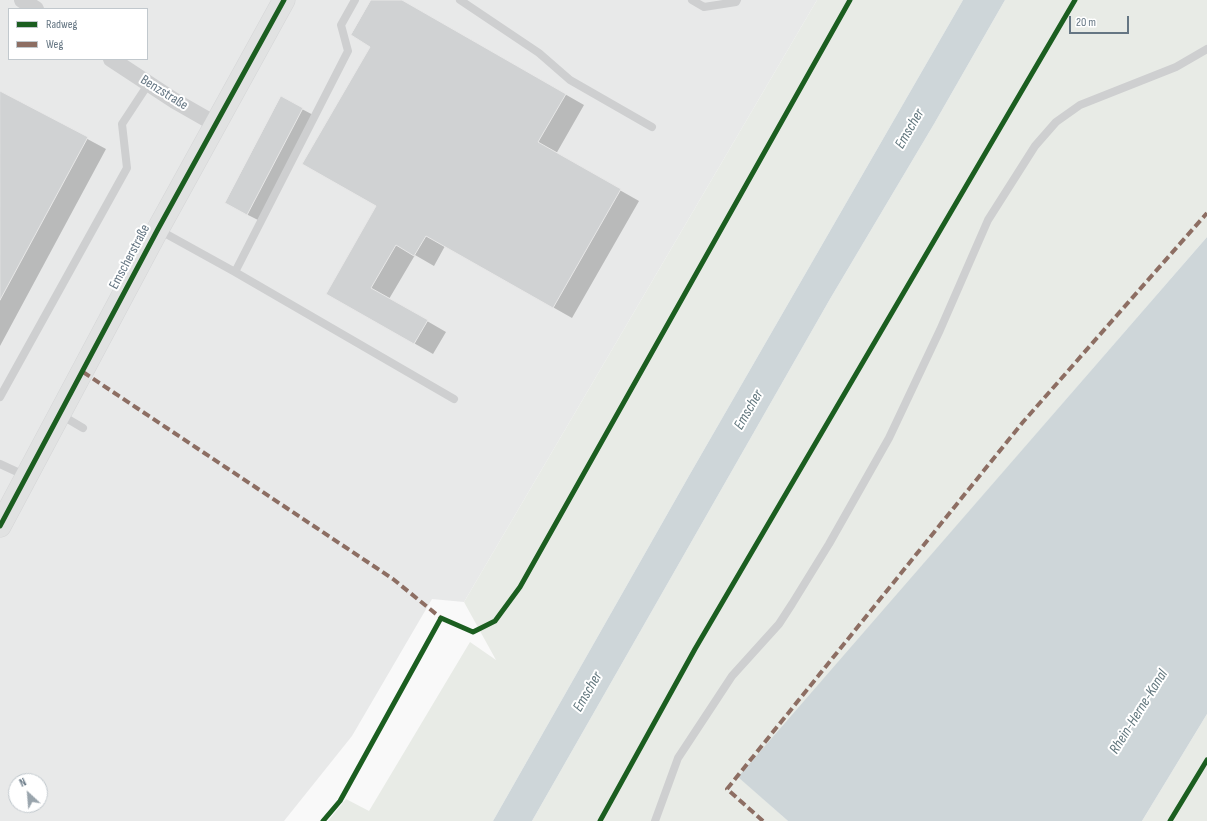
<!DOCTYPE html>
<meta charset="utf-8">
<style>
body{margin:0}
#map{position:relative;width:1207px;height:821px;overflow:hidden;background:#f9f9f9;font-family:"Sofia Sans Condensed",sans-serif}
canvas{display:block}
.legend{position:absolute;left:8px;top:8px;width:140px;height:52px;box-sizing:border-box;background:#fff;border:1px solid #c1c8cd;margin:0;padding:5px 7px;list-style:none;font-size:12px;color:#657683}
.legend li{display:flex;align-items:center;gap:8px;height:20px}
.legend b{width:20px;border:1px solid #c1c8cd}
.north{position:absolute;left:8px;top:773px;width:40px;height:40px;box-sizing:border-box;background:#fff;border:1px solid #c1c8cd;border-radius:50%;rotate:334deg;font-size:11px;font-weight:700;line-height:16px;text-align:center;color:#657683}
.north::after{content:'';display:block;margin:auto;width:14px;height:18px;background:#99a4ac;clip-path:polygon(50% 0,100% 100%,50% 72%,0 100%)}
.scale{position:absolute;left:1069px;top:16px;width:60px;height:18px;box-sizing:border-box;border:2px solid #657683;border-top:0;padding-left:5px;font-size:12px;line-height:14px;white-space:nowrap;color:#657683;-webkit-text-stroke:3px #fff;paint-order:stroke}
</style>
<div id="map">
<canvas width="1207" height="821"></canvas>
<ul class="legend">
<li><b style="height:5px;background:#1b5e20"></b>Radweg</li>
<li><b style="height:5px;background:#8d6e63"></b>Weg</li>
</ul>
<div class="north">N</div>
<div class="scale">20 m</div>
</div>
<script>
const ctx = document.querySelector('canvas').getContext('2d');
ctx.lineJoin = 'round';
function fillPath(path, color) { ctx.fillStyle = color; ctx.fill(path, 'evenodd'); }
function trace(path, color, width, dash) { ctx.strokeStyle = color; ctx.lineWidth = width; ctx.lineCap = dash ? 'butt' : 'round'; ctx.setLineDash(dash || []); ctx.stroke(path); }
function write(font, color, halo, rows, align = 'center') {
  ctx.font = font + ' "Sofia Sans Condensed",sans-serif'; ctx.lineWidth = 4; ctx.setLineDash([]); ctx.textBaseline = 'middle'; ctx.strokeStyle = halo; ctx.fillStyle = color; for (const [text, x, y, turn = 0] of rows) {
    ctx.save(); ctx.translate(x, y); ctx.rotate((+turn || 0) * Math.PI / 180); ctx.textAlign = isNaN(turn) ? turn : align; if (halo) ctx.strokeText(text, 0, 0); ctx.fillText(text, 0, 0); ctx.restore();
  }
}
fillPath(new Path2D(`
 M0,0H817L464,602L432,599L352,736L284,821H0ZM9,9H147V59H9ZM16,781H40V805H16Z`), '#e8e9e9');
fillPath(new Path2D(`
 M817,0H963L690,474L493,821H328L346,799L369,811L470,642L496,660L464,602Z
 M1005,0H1207V237L739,777L788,821H532L830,299L934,124Z
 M1207,714V821H1142Z`), '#e8ebe6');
fillPath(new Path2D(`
 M963,0H1005L934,124L830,299L532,821H493L690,474Z
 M1207,237V714L1142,821H788L738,777Z`), '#ced6d9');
fillPath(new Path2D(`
 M372,0H400L584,105L556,154L639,201L572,318L445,246L434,266L415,255L389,299L446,332L433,354L328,294L378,206L371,46Z
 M0,92L106,149L0,346Z
 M281,98L317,117L262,222L240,211Z`), '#0003');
const building = new Path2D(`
 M371,0H402L566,94L538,142L621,189L553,308L426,236L414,256L396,245L371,288L428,320L414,344L326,294L376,206L302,164L370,47L351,35Z
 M0,91L88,137L0,300Z
 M281,96L303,108L247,215L225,203Z`);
fillPath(building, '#d0d2d3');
trace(building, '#e8e8e8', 1);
const secondary = new Path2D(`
 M0,526L158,229L284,0`);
trace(secondary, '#d5d6d7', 23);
trace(new Path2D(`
 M460,0L539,53L570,80L652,127
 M692,0L704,7L736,2L737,0
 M159,230L235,272L348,51L341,25L355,0
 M235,272L454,399
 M0,397L127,168L122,124L149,83
 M61,415L83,428
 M0,464L26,476
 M655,821L678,758L732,676L779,624L792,604L829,544L889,438L940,330L988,220L1035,146L1056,122L1080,105L1176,67L1207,49`), '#cecfd0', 8);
trace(new Path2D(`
 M22,0L36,9
 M111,59L175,101L217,125`), '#cecfd0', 16);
trace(secondary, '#e1e2e2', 22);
trace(new Path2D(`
 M83,372L393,579L441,618
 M763,821L727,789L1023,422L1207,213`), '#8d6e63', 4, [8, 4]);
trace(new Path2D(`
 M0,526L158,229L284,0
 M323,821L340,801L441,618L473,632L495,621L520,587L850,0
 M600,821L695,649L1075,0
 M1170,821L1207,760`), '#1b5e20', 5);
write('14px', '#657683', '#fff', [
 ["Benzstraße",164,93,32],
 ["Emscherstraße",130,257,-62]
]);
write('italic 15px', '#60757c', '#fff', [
 ["Emscher",910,129,-60],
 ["Emscher",749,410,-60],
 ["Emscher",588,692,-60],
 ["Rhein-Herne-Kanal",1139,712,-58]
]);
</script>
